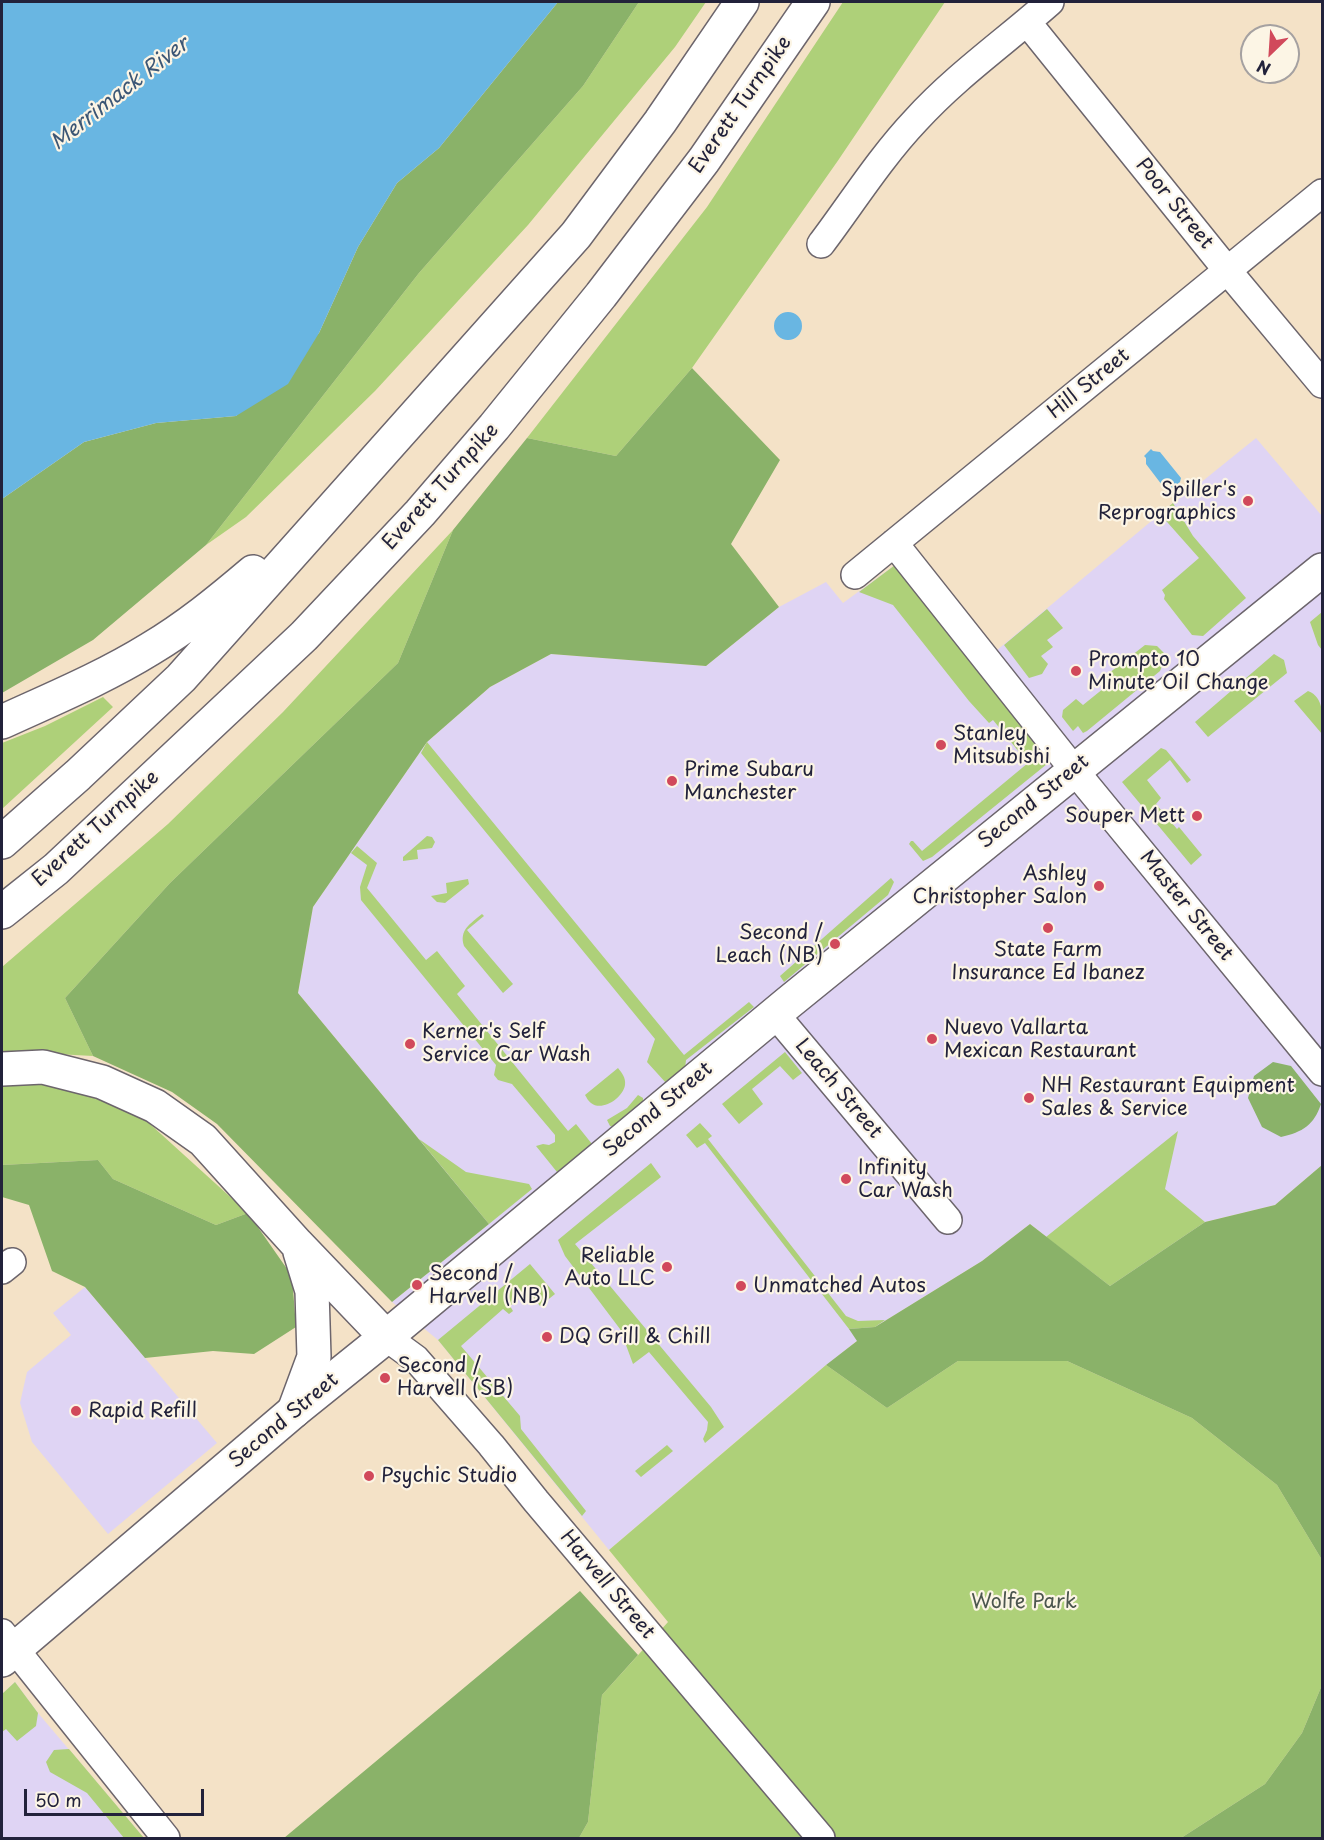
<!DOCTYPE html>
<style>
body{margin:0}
#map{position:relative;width:1324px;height:1840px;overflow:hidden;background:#f4e2c7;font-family:"Playpen Sans",sans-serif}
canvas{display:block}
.frame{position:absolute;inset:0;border:3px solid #22223b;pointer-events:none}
.north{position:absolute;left:1240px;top:24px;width:60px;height:60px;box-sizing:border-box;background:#fcf5e5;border:2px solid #a5a1a1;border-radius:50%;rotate:205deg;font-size:16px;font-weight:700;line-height:24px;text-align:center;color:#22223b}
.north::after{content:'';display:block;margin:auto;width:21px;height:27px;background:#d1495b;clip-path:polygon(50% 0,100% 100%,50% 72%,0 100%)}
.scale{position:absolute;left:24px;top:1789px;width:180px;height:27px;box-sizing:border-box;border:3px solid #22223b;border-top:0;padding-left:8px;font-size:18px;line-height:21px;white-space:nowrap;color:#22223b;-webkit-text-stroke:4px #fcf5e5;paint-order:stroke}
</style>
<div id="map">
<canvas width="1324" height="1840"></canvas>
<div class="frame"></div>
<div class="north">N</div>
<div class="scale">50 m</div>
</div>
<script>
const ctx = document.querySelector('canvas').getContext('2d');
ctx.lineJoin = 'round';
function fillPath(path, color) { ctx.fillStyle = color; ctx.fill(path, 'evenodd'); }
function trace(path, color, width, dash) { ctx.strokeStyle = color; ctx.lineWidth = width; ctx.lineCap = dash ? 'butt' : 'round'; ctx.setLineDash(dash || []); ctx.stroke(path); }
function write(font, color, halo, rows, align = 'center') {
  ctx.font = font + ' "Playpen Sans",sans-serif'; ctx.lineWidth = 4.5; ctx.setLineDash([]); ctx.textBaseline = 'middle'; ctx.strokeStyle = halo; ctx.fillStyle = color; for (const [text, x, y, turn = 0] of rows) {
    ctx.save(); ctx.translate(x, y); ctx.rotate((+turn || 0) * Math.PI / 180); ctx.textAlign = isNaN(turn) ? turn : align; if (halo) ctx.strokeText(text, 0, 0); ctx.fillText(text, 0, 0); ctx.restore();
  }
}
fillPath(new Path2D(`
 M1256,438L1322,516V1165L1275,1205L1205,1222L1110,1286L1030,1224L982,1261L875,1327L849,1329L858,1340L809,1379L609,1550L438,1340L392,1302L489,1224L298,993L313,907L427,742L490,687L551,654L706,666L779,607L826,582L843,603L895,565L978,666L1173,503L1194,488Z
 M85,1287L217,1443L108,1534L32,1442L20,1403L27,1372L71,1335L53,1313Z
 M15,1682L38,1713L144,1838H2V1694Z`), '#dfd4f4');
fillPath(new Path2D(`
 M639,2H706L675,47L528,225L375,391L246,517L206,545L419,273L583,86Z
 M843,2H945L837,162L692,368L616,456L527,438L707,207Z
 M1173,503L1193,536L1246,598L1203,636L1192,635L1164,599L1165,595L1162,590L1199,558L1160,514Z
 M453,530L398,663L170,883L65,998L93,1056L2,1051V967L168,824L283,712Z
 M895,565L1044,748L1047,764L932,857L923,861L909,844L911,841H913L922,851L1028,763L993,720L989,723L969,701L893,605L859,592Z
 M1047,609L1063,628L1047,640L1053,647L1041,656L1048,664L1042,674L1029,678L1004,645Z
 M1322,612V650L1318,645L1310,622Z
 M1145,645L1157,646L1165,654L1169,664H1163L1160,671L1087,731L1083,733L1078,726L1073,731L1062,717L1063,710L1076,699L1083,705L1109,684L1104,677Z
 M1274,654L1284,660L1287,673L1208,737L1195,722Z
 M1308,691C1324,697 1323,716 1322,734L1294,701Z
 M103,697L113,707L2,809V743L45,726Z
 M427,742L684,1055L749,1002L754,1007L686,1060L685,1069L666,1083L647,1062L655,1039L421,753Z
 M1161,748L1166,750L1191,780L1187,783L1170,760L1147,780L1161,798L1156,804L1177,829L1179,827L1202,855L1191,865L1122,782Z
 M427,836L432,837L435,842L432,848L417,850L418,859L403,861V857Z
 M357,846L377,863L367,888L426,960L437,951L465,986L457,994L568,1131L576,1124L592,1144L557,1172L536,1146L543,1144L549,1145L555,1142V1135L512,1084L498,1080L494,1075L496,1065L361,900L360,887L367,865L351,853Z
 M891,878L894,882L888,895L784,982L780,976Z
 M468,879L469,884L445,903L437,902L431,896L447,893L446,883Z
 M482,914L484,916L467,930L513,984L503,993L464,946C459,930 470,924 482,914Z
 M785,1052L802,1073L793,1080L780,1066L752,1089L763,1104L739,1124L722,1104Z
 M618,1068C622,1073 626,1078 625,1085C623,1098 602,1112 591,1103C588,1101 587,1098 585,1095Z
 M56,1084L140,1115L248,1213L216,1225L113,1179L98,1160L2,1165V1085Z
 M638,1095L643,1098V1104L615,1127L610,1126L607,1120L627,1108Z
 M700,1123L712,1136L708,1139L846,1316L858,1321L885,1320L875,1327L849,1329L705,1143L697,1148L686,1135Z
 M1178,1131L1165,1189L1205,1222L1110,1286L1046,1237Z
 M419,1139L466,1172L529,1184L532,1189L489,1224Z
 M651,1163L661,1177L575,1244L711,1407L724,1427L705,1443L703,1439L707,1430L708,1422L649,1352L633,1364L620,1329L565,1256L558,1240Z
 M530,1264L555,1294L540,1306L531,1295L527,1298L524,1294L510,1306L513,1311L509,1314L503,1309L461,1346L520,1416L521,1429L586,1511L582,1516L438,1340Z
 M958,1361H1067L1192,1418L1277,1485L1322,1560V1685L1302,1733L1265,1784L1181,1838H579L588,1822L602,1695L668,1622L609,1550L826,1365L887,1408Z
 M667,1445L673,1451L641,1477L635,1471Z
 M15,1682L38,1713L36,1726L17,1741L6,1729L2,1732V1694Z
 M69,1749L144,1838H124L87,1793L50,1772L46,1762L54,1750Z`), '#aed079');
fillPath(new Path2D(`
 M558,2H639L583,86L419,273L206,545L93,640L2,693V499L84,442L156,423L236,416L319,333L358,247L397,183L439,148Z
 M692,368L780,460L731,544L779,607L706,666L551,654L490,687L427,742L313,907L298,993L489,1224L392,1302L217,1124L172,1092L93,1056L65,998L170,883L398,663L453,530L527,438L616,456Z
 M1273,1062L1291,1066L1321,1104C1314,1125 1303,1132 1281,1137L1262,1127L1248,1098L1254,1076Z
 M98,1160L113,1179L216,1225L248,1213L292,1276L296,1327L254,1354L213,1351L145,1358L85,1287L52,1271L29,1205L2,1197V1165Z
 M1322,1165V1560L1277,1485L1192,1418L1067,1361H958L887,1408L826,1365L857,1341L849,1329L875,1327L982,1261L1030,1224L1110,1286L1205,1222L1275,1205Z
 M580,1591L638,1655L602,1695L588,1822L579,1838H284Z
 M1322,1685V1838H1181L1265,1784L1302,1733Z`), '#8ab269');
fillPath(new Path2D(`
 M2,2H558L439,148L397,183L358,247L319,333L288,384L236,416L156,423L84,442L2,499Z
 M774 326a14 14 0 1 1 28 0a14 14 0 1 1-28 0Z
 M1151,449L1153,451L1160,452L1181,478L1180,482L1171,489H1165L1146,464V458L1144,456Z`), '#69b6e2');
const street = new Path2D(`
 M1027,22L1227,270L1322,384
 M821,244C852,203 880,158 916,120C956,76 1006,41 1050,2
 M894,543L1074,770L1322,1072
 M855,575L1322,193
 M775,1014L948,1220
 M2,1270L12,1262
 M386,1337L416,1359L491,1445L536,1501L821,1838
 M2,1633L166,1838`);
const primary = new Path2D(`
 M2,1660L294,1411L386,1337L788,1003L1322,570`);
const highway = new Path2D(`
 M2,722C52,699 103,678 150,649C187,627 220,600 253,572
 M2,842L78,775L181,678L576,235L660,122L742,2
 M2,912L56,869L304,636L420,513L494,427L601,295L704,160L813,2
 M2,1069L43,1067L102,1082L155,1106L203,1140L297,1244L386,1337
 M294,1411L314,1357L312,1291L300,1252`);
trace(street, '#6c656c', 30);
trace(primary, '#6c656c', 36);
trace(highway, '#6c656c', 36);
trace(street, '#fff', 27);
trace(primary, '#fff', 33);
trace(highway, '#fff', 33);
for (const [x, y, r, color] of [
 [1248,501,6,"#d1495b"],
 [1076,671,6,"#d1495b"],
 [941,745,6,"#d1495b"],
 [672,781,6,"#d1495b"],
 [1197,816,6,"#d1495b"],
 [1099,886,6,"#d1495b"],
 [1048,928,6,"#d1495b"],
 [835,944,6,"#d1495b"],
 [932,1039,6,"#d1495b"],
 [410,1044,6,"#d1495b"],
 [1029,1098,6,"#d1495b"],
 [846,1179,6,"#d1495b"],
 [667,1267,6,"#d1495b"],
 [417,1285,6,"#d1495b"],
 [741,1286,6,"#d1495b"],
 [547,1337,6,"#d1495b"],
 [385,1378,6,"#d1495b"],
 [76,1411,6,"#d1495b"],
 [369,1476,6,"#d1495b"]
]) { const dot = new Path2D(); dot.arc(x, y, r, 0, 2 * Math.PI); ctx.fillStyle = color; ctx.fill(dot); trace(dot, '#fcf5e5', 2); }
write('20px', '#22223b', '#fcf5e5', [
 ["Everett Turnpike",741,105,-55],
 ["Poor Street",1174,204,51],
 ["Hill Street",1089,384,-39],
 ["Everett Turnpike",441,487,-48],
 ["Second Street",1034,802,-39],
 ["Everett Turnpike",96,829,-42],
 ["Master Street",1186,906,51],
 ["Leach Street",838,1089,50],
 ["Second Street",658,1110,-40],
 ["Second Street",284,1421,-40],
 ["Harvell Street",607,1585,50]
]);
write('20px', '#22223b', '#fcf5e5', [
 ["Spiller's",1236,490,"right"],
 ["Reprographics",1236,513,"right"],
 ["Prompto 10",1088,660],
 ["Minute Oil Change",1088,683],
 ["Stanley",953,734],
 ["Mitsubishi",953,757],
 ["Prime Subaru",684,770],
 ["Manchester",684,793],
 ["Souper Mett",1185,816,"right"],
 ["Ashley",1087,874,"right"],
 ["Christopher Salon",1087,897,"right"],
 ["Second /",823,933,"right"],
 ["Leach (NB)",823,956,"right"],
 ["State Farm",1048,950,"center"],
 ["Insurance Ed Ibanez",1048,973,"center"],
 ["Nuevo Vallarta",944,1028],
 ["Mexican Restaurant",944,1051],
 ["Kerner's Self",422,1032],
 ["Service Car Wash",422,1055],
 ["NH Restaurant Equipment",1041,1086],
 ["Sales & Service",1041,1109],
 ["Infinity",858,1168],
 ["Car Wash",858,1191],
 ["Reliable",655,1256,"right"],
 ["Auto LLC",655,1279,"right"],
 ["Second /",429,1274],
 ["Harvell (NB)",429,1297],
 ["Unmatched Autos",753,1286],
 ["DQ Grill & Chill",559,1337],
 ["Second /",397,1366],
 ["Harvell (SB)",397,1389],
 ["Rapid Refill",88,1411],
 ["Psychic Studio",381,1476]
], 'left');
write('20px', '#4c564e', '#fcf5e5', [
 ["Wolfe Park",1024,1602]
]);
write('italic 21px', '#3b5675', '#fcf5e5', [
 ["Merrimack River",120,94,-38]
]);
</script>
